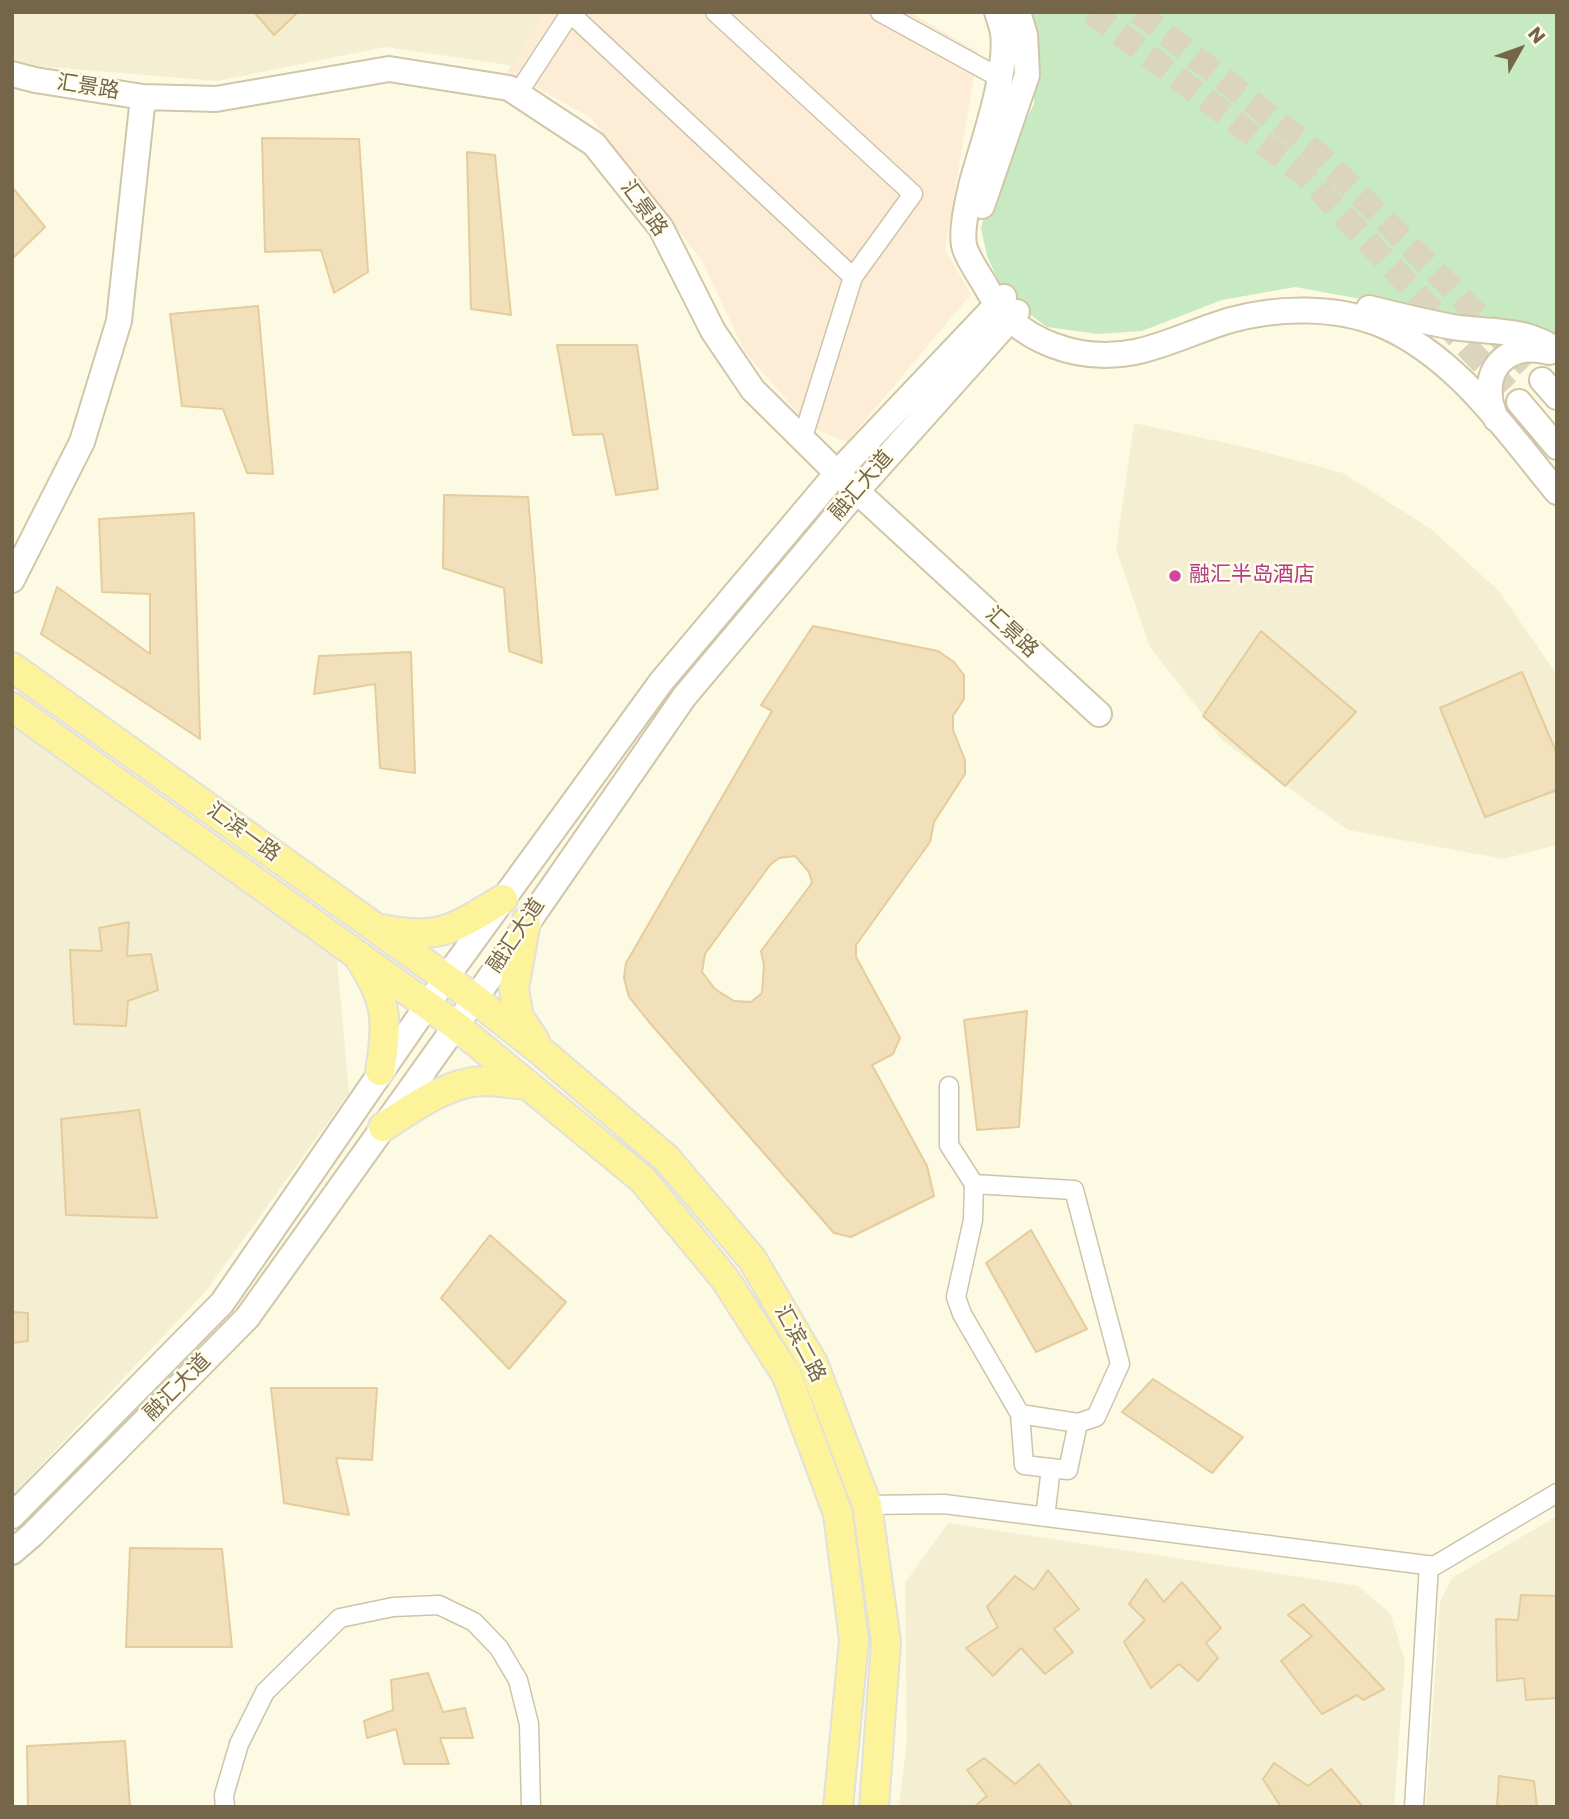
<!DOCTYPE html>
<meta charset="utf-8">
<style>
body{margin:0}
#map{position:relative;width:1569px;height:1819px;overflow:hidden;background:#fdfae4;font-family:Poppins,sans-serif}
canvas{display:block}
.frame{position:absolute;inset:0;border:14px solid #756549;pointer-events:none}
.north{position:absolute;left:1485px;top:14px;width:70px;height:70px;-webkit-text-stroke:5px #fffdea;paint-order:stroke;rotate:50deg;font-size:19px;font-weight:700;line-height:28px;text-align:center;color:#756549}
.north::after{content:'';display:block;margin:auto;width:24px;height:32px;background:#756549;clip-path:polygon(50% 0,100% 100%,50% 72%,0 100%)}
</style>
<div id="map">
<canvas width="1569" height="1819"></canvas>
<div class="frame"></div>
<div class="north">N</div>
</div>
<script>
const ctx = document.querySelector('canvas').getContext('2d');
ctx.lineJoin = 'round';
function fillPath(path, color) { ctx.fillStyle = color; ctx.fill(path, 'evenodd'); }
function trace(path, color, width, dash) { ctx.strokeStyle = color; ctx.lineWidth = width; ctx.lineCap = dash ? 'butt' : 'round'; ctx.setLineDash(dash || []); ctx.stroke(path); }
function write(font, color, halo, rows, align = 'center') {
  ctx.font = font + ' Poppins,"Noto Sans SC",sans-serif'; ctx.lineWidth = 5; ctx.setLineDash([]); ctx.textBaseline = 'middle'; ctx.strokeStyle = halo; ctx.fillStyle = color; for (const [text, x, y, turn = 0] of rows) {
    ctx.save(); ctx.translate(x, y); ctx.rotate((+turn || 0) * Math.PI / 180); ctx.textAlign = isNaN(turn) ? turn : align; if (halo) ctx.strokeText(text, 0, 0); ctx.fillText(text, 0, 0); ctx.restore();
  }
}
fillPath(new Path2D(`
 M12,12H545L523,67L385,47L217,81L36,66L12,59Z
 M1134,423L1249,448L1343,473L1431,529L1499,591L1557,675V845L1503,859L1348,830L1224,742L1150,647L1116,549Z
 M12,727L337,960L349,1093L206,1291L12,1496Z
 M1557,1516V1807H1426L1440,1602L1452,1578Z
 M948,1523L1358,1586L1390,1613L1405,1660L1394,1807H899L907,1739L905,1583Z`), '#f4eed2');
fillPath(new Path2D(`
 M544,12H910L978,52L945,250L971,294L847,442L811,428L745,352L702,261L590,117L507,72Z`), '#fdedd7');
fillPath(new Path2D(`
 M1028,12H1557V350L1361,299L1295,287L1222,300L1142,331L1098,334L1047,327L1024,310L998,280L987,256L981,228L993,184L1034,104V66Z`), '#c7eac2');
const building = new Path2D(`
 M254,12H298L274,35Z
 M262,138L359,139L368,272L334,293L321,250L265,252Z
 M467,152L495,155L511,315L471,309Z
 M12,187L45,227L12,259Z
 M258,306L273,474L247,473L223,409L182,406L170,314Z
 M557,345H637L658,489L616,495L603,434L573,435Z
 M444,495L528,497L542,663L509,651L504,588L443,568Z
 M194,513L200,739L41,634L57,587L150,654V594L102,592L99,519Z
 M813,626L938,651L954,662L964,675V699L953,716V730L965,760V774L934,822L930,842L856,945V957L900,1038L893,1054L872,1065L927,1166L934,1196L851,1237L834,1233L649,1022L629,997L624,978L626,963L772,711L761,705ZM795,856L809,872L812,883L761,951L764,965L762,993L751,1002L734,1001L715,989L702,972L705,954L770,865L779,858Z
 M1261,631L1356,712L1285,786L1203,716Z
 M411,652L415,773L380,768L375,684L314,694L319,656Z
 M1522,672L1557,754V790L1485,817L1440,708Z
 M129,922L127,956L151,954L158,990L128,1001L126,1026L74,1024L70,950L102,951L99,928Z
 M1027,1011L1019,1127L977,1130L964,1020Z
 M139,1110L157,1218L66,1215L61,1119Z
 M1031,1230L1087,1329L1036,1352L986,1263Z
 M490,1235L566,1302L509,1369L441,1298Z
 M12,1312L28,1313V1341L12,1343Z
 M1153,1379L1243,1437L1212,1473L1122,1412Z
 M271,1388H377L372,1460L336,1458L349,1515L284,1503Z
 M130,1548L222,1549L232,1647H126Z
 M1048,1570L1079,1609L1054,1629L1073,1652L1045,1674L1021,1648L993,1676L966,1648L998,1627L987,1607L1015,1576L1034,1590Z
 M1146,1579L1164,1602L1182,1582L1221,1628L1206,1643L1218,1658L1198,1681L1179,1664L1151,1688L1124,1642L1145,1620L1129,1604Z
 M1521,1595L1556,1596L1557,1698L1526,1700L1524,1678L1497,1681L1496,1619L1518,1620Z
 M1303,1604L1384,1689L1363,1700L1357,1695L1322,1714L1281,1661L1312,1636L1288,1615Z
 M428,1673L443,1712L465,1708L473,1738H440L449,1764H404L396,1729L367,1738L364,1721L393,1710L391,1680Z
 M125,1741L130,1807H28L27,1746Z
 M984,1758L1015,1784L1039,1764L1073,1807H974L987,1796L967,1770Z
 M1274,1763L1308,1786L1331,1769L1363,1807H1281L1263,1779Z
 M1499,1776L1534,1781L1537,1807H1497Z`);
fillPath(building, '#f2e0bb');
trace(building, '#e5cc9b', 2);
trace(new Path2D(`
 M1091,12L1306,176L1519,402
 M1138,12L1323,158L1542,380`), '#dbd5bd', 24, [24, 12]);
const street = new Path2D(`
 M880,12L1000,78
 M570,13L853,277L913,194L715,12
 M518,93L571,12
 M802,440L853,277
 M949,1086V1145L974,1184L973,1220L956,1297L962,1314L1020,1414L1024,1465L1068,1470L1078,1423
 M974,1184L1074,1190L1120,1364L1096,1417L1078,1423L1020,1414
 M867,1505L944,1504L1434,1566L1557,1493
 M1045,1517L1051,1468
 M225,1807L224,1795L239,1744L265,1692L340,1618L393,1607L439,1605L474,1622L499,1648L518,1680L529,1724L531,1807
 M1414,1807L1429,1565`);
const secondary = new Path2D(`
 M997,12C999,19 1002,26 1003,33C1008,72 983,143 972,182C968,200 961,228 964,245C966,257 983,280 989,292C1017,342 1080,363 1135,352C1168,345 1199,329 1231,320C1278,307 1336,306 1382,325C1457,357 1507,432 1557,492
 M12,74L35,80L143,97L216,99L389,69L509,88L594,144L661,228L713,331L753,390L837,473L1099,714
 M982,206L1027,75L1025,35L1018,12
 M1369,308C1397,315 1425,322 1453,327C1489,333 1527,327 1557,351
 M1542,380L1557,397
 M1519,402L1557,447
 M1496,419C1494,412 1490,404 1490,397C1486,359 1517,343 1549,352
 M12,580L82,442L119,321L143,97
 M12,1516L222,1303L446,978L661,682L837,473L1004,297
 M12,1552L33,1534L247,1318L475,999L684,697L857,491L1017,312`);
const primary = new Path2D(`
 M12,667L475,999L542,1052L667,1159L752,1259L813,1363L867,1505L886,1642L874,1807
 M12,707L455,1025L643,1180L725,1279L787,1376L838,1514L854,1640L838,1807
 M526,922L514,989L519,1017L535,1041
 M382,929C441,941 454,928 503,899
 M361,961C388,1002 388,1024 380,1071
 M383,1127C413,1108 447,1082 483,1081C498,1081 513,1084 527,1085`);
trace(street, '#cec4aa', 21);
trace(secondary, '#d1c6a7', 28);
trace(primary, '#e3e0db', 32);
trace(street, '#fff', 18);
trace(secondary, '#fff', 24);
trace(primary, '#fcf39b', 28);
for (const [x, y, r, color] of [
 [1175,576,7,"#d1479c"]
]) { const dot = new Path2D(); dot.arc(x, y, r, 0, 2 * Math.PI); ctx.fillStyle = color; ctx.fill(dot); trace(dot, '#fffdea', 2.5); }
write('21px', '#756549', '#fffdea', [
 ["汇景路",88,88,9],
 ["汇景路",643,209,54],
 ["融汇大道",862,486,-49],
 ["汇景路",1011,633,43],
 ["汇滨一路",243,833,36],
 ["融汇大道",517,936,-56],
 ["汇滨二路",799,1344,62],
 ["融汇大道",178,1388,-45]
]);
write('21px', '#b23c85', '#fffdea', [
 ["融汇半岛酒店",1189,576]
], 'left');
</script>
